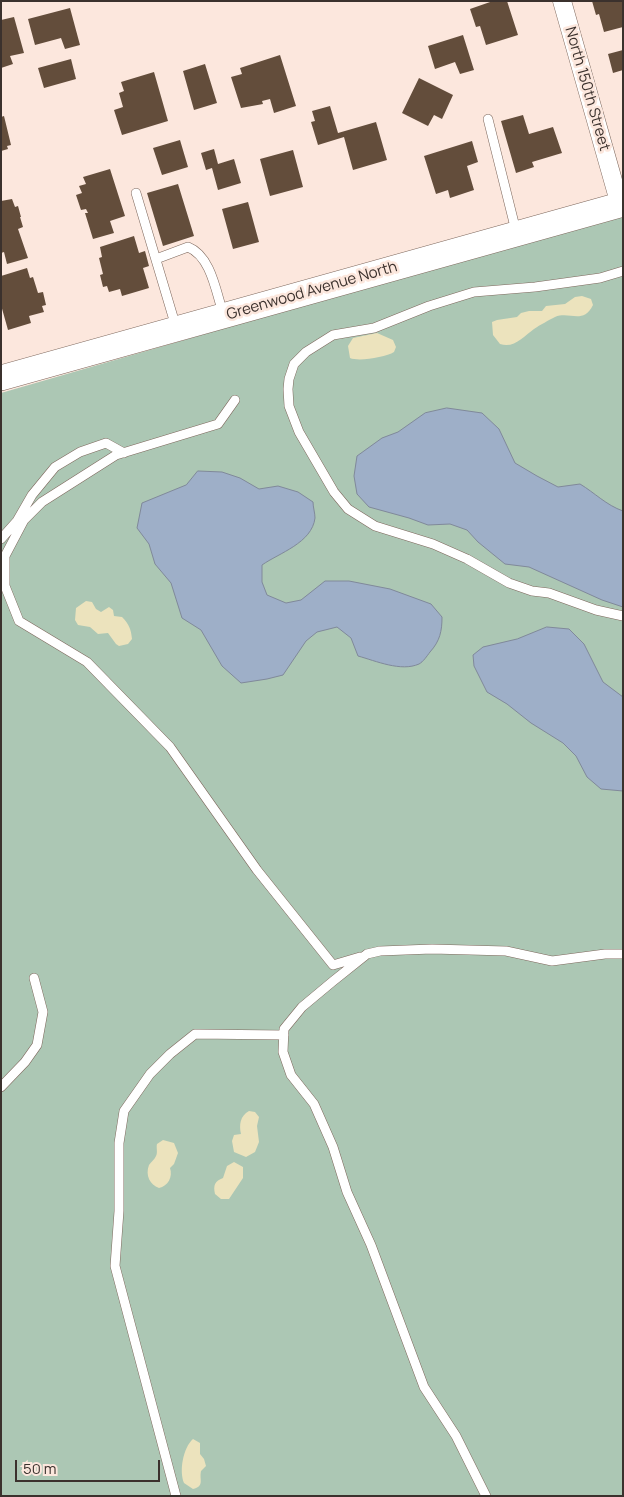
<!DOCTYPE html>
<style>
body{margin:0}
#map{position:relative;width:624px;height:1497px;overflow:hidden;background:#fce7dd;font-family:Manrope,sans-serif}
canvas{display:block}
.frame{position:absolute;inset:0;border:2px solid #3b312d;pointer-events:none}
.scale{position:absolute;left:15px;top:1460px;width:145px;height:22px;box-sizing:border-box;border:2px solid #3b312d;border-top:0;padding-left:6px;font-size:15px;line-height:18px;white-space:nowrap;color:#3b312d;-webkit-text-stroke:4px #fce7dd;paint-order:stroke}
</style>
<div id="map">
<canvas width="624" height="1497"></canvas>
<div class="frame"></div>
<div class="scale">50 m</div>
</div>
<script>
const ctx = document.querySelector('canvas').getContext('2d');
ctx.lineJoin = 'round';
function fillPath(path, color) { ctx.fillStyle = color; ctx.fill(path, 'evenodd'); }
function trace(path, color, width, dash) { ctx.strokeStyle = color; ctx.lineWidth = width; ctx.lineCap = dash ? 'butt' : 'round'; ctx.setLineDash(dash || []); ctx.stroke(path); }
function write(font, color, halo, rows, align = 'center') {
  ctx.font = font + ' Manrope,sans-serif'; ctx.lineWidth = 5; ctx.setLineDash([]); ctx.textBaseline = 'middle'; ctx.strokeStyle = halo; ctx.fillStyle = color; for (const [text, x, y, turn = 0] of rows) {
    ctx.save(); ctx.translate(x, y); ctx.rotate((+turn || 0) * Math.PI / 180); ctx.textAlign = isNaN(turn) ? turn : align; if (halo) ctx.strokeText(text, 0, 0); ctx.fillText(text, 0, 0); ctx.restore();
  }
}
fillPath(new Path2D(`
 M623,213V1496H1V393Z`), '#acc7b4');
fillPath(new Path2D(`
 M582,296L591,299L593,305C583,325 570,311 555,317C549,320 540,325 534,329C524,336 514,349 500,344L493,335L492,322L497,320L517,317L521,313L529,311H542L546,306L565,304L575,297Z
 M377,333L393,340L396,347L394,352C386,357 359,362 350,358L348,346L353,338Z
 M86,601L92,602L96,609L101,612L109,607L113,610L114,616L122,617C129,624 131,629 132,639L128,644L119,646L116,644L108,633L98,634L90,627L78,625L75,620L76,608Z
 M249,1111L255,1112L259,1117L257,1126L259,1142L255,1152L246,1157L234,1152L232,1141L234,1135L241,1134C239,1125 240,1116 249,1111Z
 M163,1140L174,1143L178,1153L174,1164L170,1168C173,1177 168,1186 159,1188C150,1185 145,1175 149,1165C151,1162 155,1159 156,1156C158,1153 156,1147 157,1144Z
 M234,1162L243,1167V1178L229,1199H221L215,1194C213,1185 215,1181 223,1178L227,1166Z
 M193,1439L200,1443V1454L204,1459L206,1466L201,1471C199,1480 205,1486 193,1489L184,1483C179,1471 183,1448 193,1439Z`), '#ece3bd');
const water = new Path2D(`
 M447,408L482,413L499,429L515,463L537,476L558,487L580,484C595,493 606,505 623,511V607L602,600L529,567L505,564L478,542L467,530L450,524L428,525L409,518L369,507L357,494L354,476L357,456L382,438L398,432L425,413Z
 M198,471L222,472L240,478L259,489L278,486L298,492L313,502C313,507 315,513 315,518C312,543 279,553 262,565V582L267,595L286,603L301,600L325,581H349L390,589L431,604L442,617C442,631 440,641 430,652C427,656 423,662 419,664C401,672 376,661 358,656L351,638L337,627L317,632L306,641L283,675L267,679L241,683L222,666L201,630L182,618L171,583L155,564L149,544L137,528L142,503L186,485Z
 M547,627L569,629L584,644L603,682L623,697V791L601,789L587,777L576,756L563,743L531,723L507,704L487,692L474,666L473,655L483,647L517,639Z`);
fillPath(water, '#9eafc8');
trace(water, '#80899a', 1);
fillPath(new Path2D(`
 M493,1H507L518,35L486,45L480,26L476,27L470,9Z
 M592,1H623V27L604,32L599,14L596,15Z
 M70,8L80,45L65,49L61,38L35,45L28,19Z
 M14,17L24,53L10,56L13,64L1,68V20Z
 M463,35L474,70L460,74L455,62L435,69L428,46Z
 M623,50V70L613,73L608,54Z
 M280,55L296,106L274,113L270,99L262,101L263,104L241,108L231,77L242,74L240,68Z
 M71,59L76,79L44,88L38,68Z
 M205,64L217,103L194,110L183,71Z
 M154,72L168,121L122,135L114,110L123,107L119,93L124,91L121,82Z
 M419,78L453,95L442,119L434,115L428,126L402,113Z
 M330,106L338,133L376,122L387,160L353,170L344,137L318,145L311,122L315,121L312,111Z
 M523,115L529,134L553,127L562,153L532,162L534,167L516,173L501,121Z
 M4,116L11,145L7,146L8,149L1,151V117Z
 M180,140L188,167L162,175L153,148Z
 M472,141L478,162L467,166L474,190L450,198L448,190L436,194L424,156Z
 M214,149L218,164L234,159L241,183L218,190L212,168L206,170L201,153Z
 M293,150L303,187L270,196L260,159Z
 M110,169L125,216L110,221L114,233L93,239L85,213H88L86,209L81,210L76,195L82,193L79,186L86,184L83,177Z
 M178,184L194,236L163,246L147,193Z
 M12,199L15,207L18,206L21,217H20L23,227L18,229L28,258L7,264L4,252L1,253V201Z
 M248,202L259,242L233,249L222,209Z
 M134,236L139,253L145,251L149,266L143,268L149,288L122,296L120,289L109,292L107,286L103,287L100,275L103,274L99,258L102,257L100,247Z
 M27,268L30,278L33,277L38,293L43,292L46,305L42,306L44,312L29,316L31,323L8,330L1,305V276Z`), '#634d3b');
const lane = new Path2D(`
 M488,119L516,231
 M136,193L176,327
 M156,259L188,247C211,256 216,292 223,313
 M623,271L600,278L535,287L474,292L429,306L374,328L333,335L306,352L294,364L289,379L288,389L289,406L299,432L334,492L348,509L375,526L433,544L467,559L509,583L532,591L549,593L596,610L623,616
 M235,400L218,424L116,455L42,502L24,520L5,556V586L19,621L87,662L170,747L257,870L333,965L360,957
 M1,539L17,521L32,495L55,467L80,452L106,443L124,453
 M1,1087L25,1062L37,1045L43,1012L34,978
 M176,1496L115,1266L119,1211V1143L124,1111L150,1074L170,1054L195,1034L284,1035
 M486,1496L456,1436L424,1387L371,1245L347,1192L333,1147L314,1104L291,1075L283,1052L284,1029L302,1007L332,982L367,954L380,951L432,949L506,951L552,961L605,954H623`);
const street = new Path2D(`
 M562,1L620,205`);
const secondary = new Path2D(`
 M1,378L623,204`);
trace(lane, '#7e685d', 10);
trace(street, '#7e685d', 19);
trace(secondary, '#7e685d', 26);
trace(lane, '#fff', 9);
trace(street, '#fff', 18);
trace(secondary, '#fff', 25);
write('15px', '#3b312d', '#fce7dd', [
 ["North 150th Street",587,89,74],
 ["Greenwood Avenue North",312,291,-16]
]);
</script>
